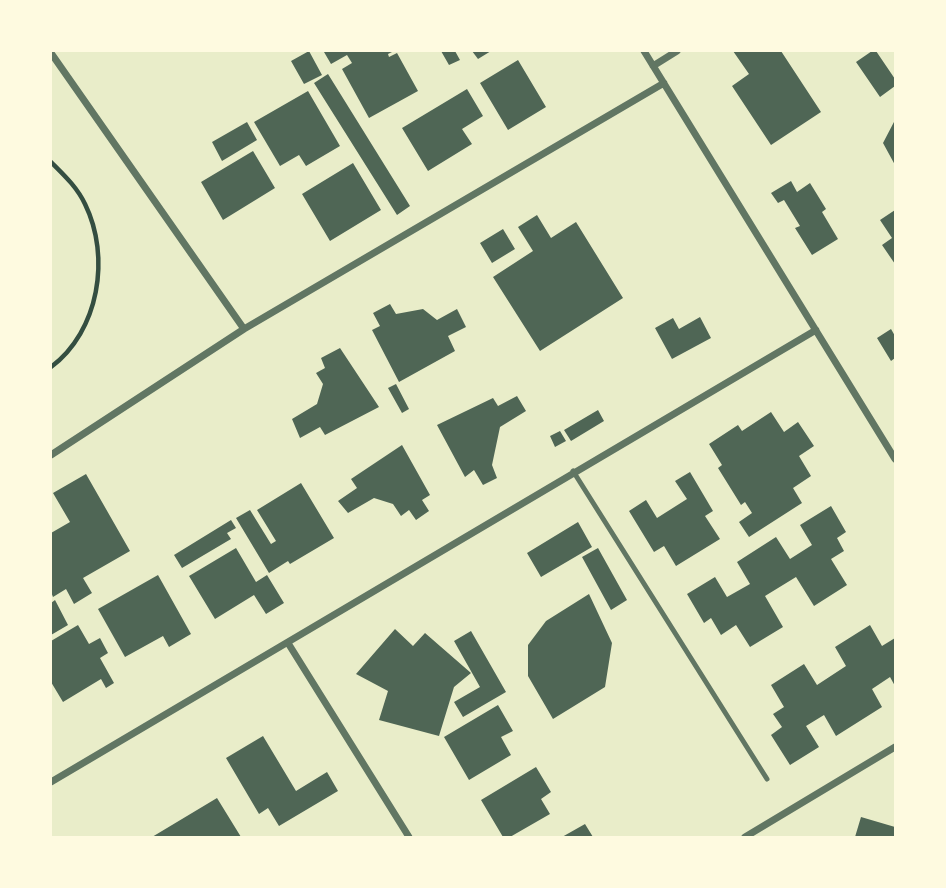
<!DOCTYPE html>
<style>
body{margin:0}
#map{position:relative;width:946px;height:888px;overflow:hidden;background:#e9edc9;font-family:"Varela Round",sans-serif}
canvas{display:block}
.frame{position:absolute;inset:0;border:52px solid #fefae0;pointer-events:none}
</style>
<div id="map">
<canvas width="946" height="888"></canvas>
<div class="frame"></div>
</div>
<script>
const ctx = document.querySelector('canvas').getContext('2d');
ctx.lineJoin = 'round';
function fillPath(path, color) { ctx.fillStyle = color; ctx.fill(path, 'evenodd'); }
function trace(path, color, width, dash) { ctx.strokeStyle = color; ctx.lineWidth = width; ctx.lineCap = dash ? 'butt' : 'round'; ctx.setLineDash(dash || []); ctx.stroke(path); }
fillPath(new Path2D(`
 M309,51L322,75L304,84L291,61Z
 M327,51H394L388,54L389,57L397,53L418,91L369,118L342,69L352,63L347,55L331,64L324,52Z
 M441,51H455L460,60L449,65Z
 M472,51H491L478,59Z
 M733,51H781L821,112L771,145L732,86L749,74Z
 M872,51H876L895,79V86L880,97L856,62Z
 M518,60L546,107L508,130L480,83Z
 M328,74L410,206L397,215L314,83Z
 M467,89L483,116L462,129L472,144L428,171L402,128Z
 M308,91L340,146L306,166L299,155L280,166L254,122Z
 M895,120V165L883,143Z
 M247,122L257,140L222,161L212,142Z
 M253,151L275,188L223,220L201,182Z
 M353,163L381,210L330,241L302,194Z
 M791,181L797,192L810,183L826,209L822,212L838,239L812,255L795,228L800,226L784,200L778,203L771,193Z
 M895,210V264L882,245L892,238L880,220Z
 M537,215L551,238L576,222L623,298L540,351L493,277L533,251L518,227Z
 M503,229L515,249L492,263L480,243Z
 M390,304L396,314L423,309L437,320L457,309L466,327L448,336L455,351L399,382L372,330L380,326L373,313Z
 M700,317L711,338L672,359L655,328L673,318L679,329Z
 M891,329L895,336V358L891,361L877,338Z
 M340,348L379,407L325,435L320,427L300,438L292,419L317,404L323,384L316,373L325,368L321,358Z
 M396,384L409,409L402,413L388,388Z
 M517,396L526,411L500,427L492,465L497,478L483,485L474,470L465,477L437,425L493,398L498,406Z
 M598,410L604,421L571,441L564,430Z
 M771,412L784,432L798,422L814,446L799,456L811,476L793,488L802,503L749,537L739,522L752,513L745,502L741,505L718,468L722,465L709,444L738,425L742,431Z
 M560,431L566,441L555,447L550,436Z
 M402,445L430,495L422,500L429,511L416,520L409,510L401,516L393,504L374,498L348,513L338,501L357,488L351,479Z
 M690,472L713,511L705,516L720,539L676,566L664,546L654,552L629,511L646,500L657,518L687,499L675,481Z
 M86,474L130,551L83,578L92,593L74,604L66,589L53,597L51,592V533L70,522L53,493Z
 M301,483L334,538L290,564L288,561L269,573L236,518L250,510L271,544L276,541L257,510Z
 M831,506L846,532L837,538L844,551L831,559L847,585L814,606L796,577L765,596L783,627L750,647L736,625L721,635L711,618L704,623L687,594L715,577L727,597L750,584L737,562L776,537L790,559L812,545L800,525Z
 M231,520L236,528L227,533L231,539L182,568L174,555Z
 M578,522L592,547L541,577L527,553Z
 M236,548L256,582L267,575L284,603L266,614L254,595L215,619L189,576Z
 M598,548L627,600L611,610L582,557Z
 M158,575L191,634L169,647L163,636L125,657L98,609Z
 M589,594L612,643L605,687L553,719L528,676V645L546,621Z
 M55,600L68,625L51,635V603Z
 M78,625L89,644L100,638L108,653L100,658L114,683L106,688L101,679L63,702L51,682V641Z
 M870,625L882,646L895,638V686L890,677L872,689L882,707L836,736L824,715L806,726L819,747L790,765L771,735L782,727L773,714L784,707L771,685L804,664L817,685L846,666L835,647Z
 M395,629L413,646L425,633L471,673L454,687L439,736L379,720L388,691L356,674Z
 M471,631L506,692L463,717L454,702L480,687L454,641Z
 M498,705L513,731L501,737L511,755L469,780L444,737Z
 M263,736L296,791L327,772L338,791L279,826L268,808L259,814L226,758Z
 M536,767L551,792L541,799L550,814L510,837H503L481,800Z
 M217,798L241,837H152Z
 M861,817L895,827V837H855Z
 M585,824L593,837H562Z`), '#4f6655');
trace(new Path2D(`
 M51,162C64,175 77,187 85,204C111,257 99,331 51,367`), '#344e41', 4.5);
trace(new Path2D(`
 M573,471L767,779`), '#617663', 5);
trace(new Path2D(`
 M644,51L895,459
 M51,53L244,329
 M653,66L677,51
 M51,455L244,329L664,83
 M288,643L409,837
 M51,782L816,330
 M745,837L895,747`), '#617663', 7);
</script>
